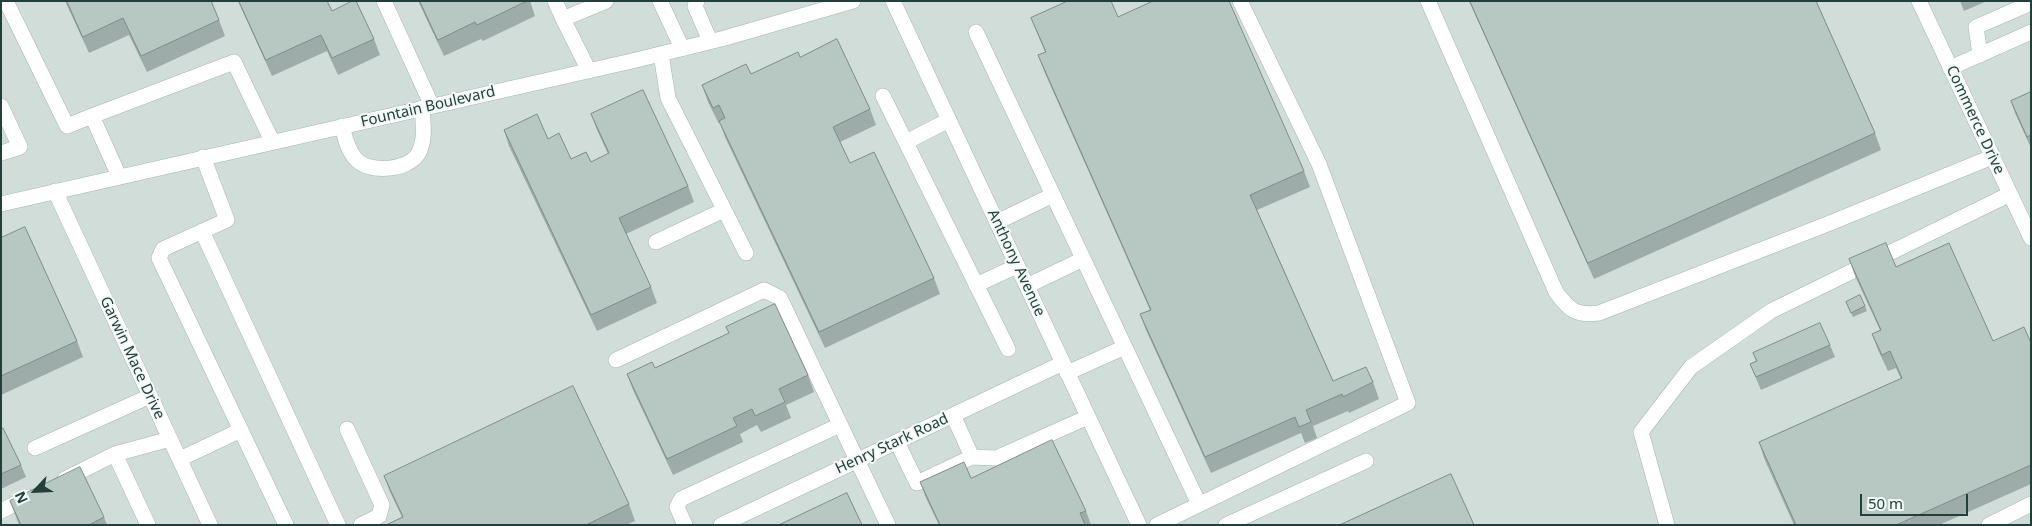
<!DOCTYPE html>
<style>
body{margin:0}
#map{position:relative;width:2032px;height:526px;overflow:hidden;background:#e2edea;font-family:"Noto Sans",sans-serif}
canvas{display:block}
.frame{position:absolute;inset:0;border:2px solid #213f3b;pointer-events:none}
.north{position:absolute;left:10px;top:466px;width:50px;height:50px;-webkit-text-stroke:4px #f3f9f7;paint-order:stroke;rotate:245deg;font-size:14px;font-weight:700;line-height:20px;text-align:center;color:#213f3b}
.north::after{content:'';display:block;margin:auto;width:18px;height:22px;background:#213f3b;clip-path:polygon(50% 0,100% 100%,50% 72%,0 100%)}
.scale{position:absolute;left:1860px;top:494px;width:108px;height:22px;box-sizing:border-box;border:2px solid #213f3b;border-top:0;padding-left:6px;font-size:15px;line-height:18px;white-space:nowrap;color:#213f3b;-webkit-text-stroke:4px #f3f9f7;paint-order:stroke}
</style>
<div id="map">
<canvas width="2032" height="526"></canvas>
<div class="frame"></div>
<div class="north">N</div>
<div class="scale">50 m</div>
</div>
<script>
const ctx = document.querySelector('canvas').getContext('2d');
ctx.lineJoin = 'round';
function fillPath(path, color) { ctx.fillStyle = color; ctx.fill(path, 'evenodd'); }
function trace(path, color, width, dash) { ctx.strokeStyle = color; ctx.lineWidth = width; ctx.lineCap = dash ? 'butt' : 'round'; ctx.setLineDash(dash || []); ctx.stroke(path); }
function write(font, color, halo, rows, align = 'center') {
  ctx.font = font + ' "Noto Sans",sans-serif'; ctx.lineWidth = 4; ctx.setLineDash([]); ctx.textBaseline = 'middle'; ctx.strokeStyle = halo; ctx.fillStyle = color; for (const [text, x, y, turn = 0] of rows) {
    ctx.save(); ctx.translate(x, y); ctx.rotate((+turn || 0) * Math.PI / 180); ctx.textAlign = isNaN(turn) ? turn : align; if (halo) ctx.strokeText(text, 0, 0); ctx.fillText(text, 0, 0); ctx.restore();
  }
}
fillPath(new Path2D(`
 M1,1H2031V525H1Z`), '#d0ddd9');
const minor = new Path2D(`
 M6,1L67,126L92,116
 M384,1L432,106
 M555,1L563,19
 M660,1L682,48
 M697,1L695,6L710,41
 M893,1L1139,525
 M1428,1L1556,292C1569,310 1576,316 1599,313L1825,225L1992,157
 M1919,1L2031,238
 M976,32L1199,504
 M661,54L668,98L746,253
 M1980,55L1976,27L2031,3
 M1950,68L2031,32
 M589,71L563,19L606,1
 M883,96L1008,349
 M1,106L20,147L1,153
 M342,126C345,137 347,149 355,158C367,174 407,171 418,154C426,140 423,123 422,108
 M906,142L949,120
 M203,157L227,220L163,249L159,258L286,525
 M119,176L92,116L234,62L272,141
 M55,191L210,525
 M1,204L632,61L725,38L853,1
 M997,222L1053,195
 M202,231L338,525
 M656,242L724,210
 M976,285L1017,266
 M1027,286L1083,259
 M616,360L764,290L780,298L888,525
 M1067,373L1125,347
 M953,415L972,457L996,458L1088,417
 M347,429L382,505L379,516L361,525
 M897,442L917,483L972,457
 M35,448L150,396
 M115,454L148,525
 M180,459L241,430
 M65,479L115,454L170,439
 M1,511L28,497
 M685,525L677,507L681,499L840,425
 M721,525L1063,363
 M1157,525L1408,403L1319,164L1240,1
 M1226,525L1366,461
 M1667,525L1641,432L1691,367L1771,311L2010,194
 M1989,525L2031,504`);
trace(minor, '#a4b5b2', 16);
trace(minor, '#fff', 15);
fillPath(new Path2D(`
 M65,1H211L219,20L225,36L147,72L129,35L89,53Z
 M238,1H327L332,11L374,39L380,55L338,75L327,51L272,76Z
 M418,1H530L535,16L483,41L481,39L444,56Z
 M1469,1H1816L1875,133L1881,150L1594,279Z
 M1960,1H1987L1964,11Z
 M1118,17L1304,171L1310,187L1257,210L1333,381L1373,382L1379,399L1349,413L1348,411L1313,426L1317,438L1305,443L1301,433L1211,473L1146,330L1140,314L1150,310L1044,71L1038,55L1045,52L1031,18Z
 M800,57L870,109L876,125L840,142L850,163L934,278L940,294L825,348L725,137L720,123L719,124L708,102L702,85L751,74Z
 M2031,92V148L2015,113L2011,101Z
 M591,114L688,186L694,202L626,234L651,287L657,303L597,331L509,146L504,130L548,139L571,159L591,162L608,154L597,130Z
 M1,238L77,341L83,357L1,395Z
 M1849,259L1896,267L1993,341L2031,343V484L1939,525H1794L1764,458L1759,442L1901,379L1896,368L1888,371L1878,350L1872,334L1880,330L1855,276Z
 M1846,302L1865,306L1867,311L1853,317Z
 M726,327L808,375L814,392L786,405L791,418L761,432L757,425L740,434L743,442L673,475L633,390L627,374L655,368L729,333Z
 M1830,345L1835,357L1761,390L1750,364L1756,361L1753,353Z
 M1,428L21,465L26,477L1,489Z
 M384,476L629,504L635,521L626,525H386L402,517L390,492Z
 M971,478L1086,511L1091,525H939L926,498L920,482Z
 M10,501L104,517L107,525H19Z`), '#9daca8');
const building = new Path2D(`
 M67,1H211L219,20L141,56L123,18L83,37Z
 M239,1H327L332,11L352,1H356L374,39L332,58L321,35L266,60Z
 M420,1H527L477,25L475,22L438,40Z
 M1068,1H1111L1118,17L1153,1H1229L1304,171L1250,195L1333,381L1366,367L1373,382L1343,397L1342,394L1306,410L1311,422L1299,427L1295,417L1205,457L1140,314L1151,310L1038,55L1046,52L1031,18Z
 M1470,1H1816L1875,133L1588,263Z
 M837,39L870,109L833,127L850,163L874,152L934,278L819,332L719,121L725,118L719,105L713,108L702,85L746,64L751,74L798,52L800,57Z
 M643,90L688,186L619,218L651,287L591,315L504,130L537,114L548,139L559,133L571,159L586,152L591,162L609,153L591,114Z
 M2031,92V135L2027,137L2011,101Z
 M25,227L77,341L1,376V238Z
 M1886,243L1896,267L1949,243L1993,341L2024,327L2031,343V465L1896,525H1796L1759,442L1902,378L1890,351L1882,355L1872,334L1881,330L1849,259Z
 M1860,295L1865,306L1851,313L1846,302Z
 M775,304L808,375L779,389L785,402L755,416L752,409L733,418L737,426L667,459L627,374L652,362L655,368L729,333L726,327Z
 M1820,323L1830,345L1756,377L1750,364L1757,361L1753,353Z
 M573,386L629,504L586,525H386L403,517L384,476Z
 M1,428H3L21,465L1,474Z
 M1052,440L1086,511L1080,513L1085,525H940L920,482L964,462L971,478Z
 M80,467L104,517L89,525H21L10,501Z
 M1451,474L1474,525H1340Z
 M847,493L862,525H779Z`);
fillPath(building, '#b7c8c3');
trace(building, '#808c88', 1);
write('15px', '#213f3b', '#f3f9f7', [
 ["Fountain Boulevard",428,107,-13],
 ["Commerce Drive",1975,120,65],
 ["Anthony Avenue",1016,263,65],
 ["Garwin Mace Drive",132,358,65],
 ["Henry Stark Road",892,444,-25]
]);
</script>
